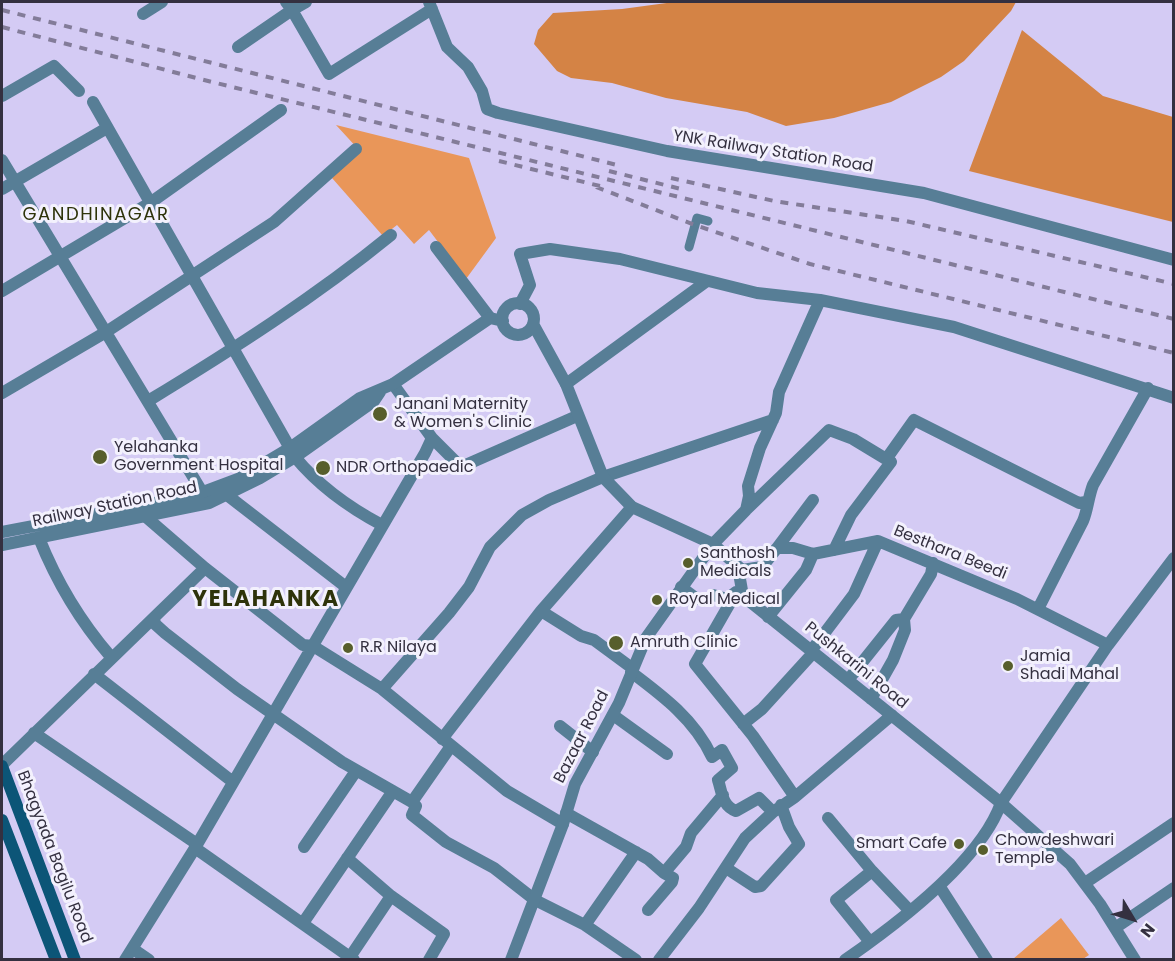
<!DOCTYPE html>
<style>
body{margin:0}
#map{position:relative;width:1175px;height:961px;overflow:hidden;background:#d4cbf4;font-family:Poppins,sans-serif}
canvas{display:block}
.frame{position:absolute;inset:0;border:3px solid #343040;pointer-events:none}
.north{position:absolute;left:1103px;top:889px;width:60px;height:60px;-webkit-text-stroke:4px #f3f1fd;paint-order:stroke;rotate:128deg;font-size:16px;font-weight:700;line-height:24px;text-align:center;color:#343040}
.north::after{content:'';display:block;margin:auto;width:21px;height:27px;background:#343040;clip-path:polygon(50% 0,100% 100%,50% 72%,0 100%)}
</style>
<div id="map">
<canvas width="1175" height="961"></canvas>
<div class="frame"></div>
<div class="north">N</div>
</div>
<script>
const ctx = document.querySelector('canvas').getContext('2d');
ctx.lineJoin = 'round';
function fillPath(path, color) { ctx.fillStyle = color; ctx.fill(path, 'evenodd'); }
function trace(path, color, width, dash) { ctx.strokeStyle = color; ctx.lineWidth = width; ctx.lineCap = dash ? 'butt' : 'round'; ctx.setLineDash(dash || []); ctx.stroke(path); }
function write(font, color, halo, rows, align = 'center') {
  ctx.font = font + ' Poppins,sans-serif'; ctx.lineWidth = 6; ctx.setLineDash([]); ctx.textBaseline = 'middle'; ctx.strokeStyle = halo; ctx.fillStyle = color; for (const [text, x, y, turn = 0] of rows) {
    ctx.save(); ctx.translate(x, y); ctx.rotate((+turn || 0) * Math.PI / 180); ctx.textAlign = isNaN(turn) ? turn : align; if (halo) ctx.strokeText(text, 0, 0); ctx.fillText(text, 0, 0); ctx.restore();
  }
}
fillPath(new Path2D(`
 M336,125L469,158L496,238L466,279L429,230L414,244L397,225L383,236L332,178L359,150Z
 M1061,918L1089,955L1083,959H1013Z`), '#e99659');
fillPath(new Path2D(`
 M674,2H1016L1011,11L964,61L941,77L891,102L834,118L786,126L747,112L666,98L612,83L571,78L557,71L534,44L538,30L553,13L622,9Z
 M1022,30L1103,96L1173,117V222L969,171Z`), '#d48345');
trace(new Path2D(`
 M689,247L697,218L708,221`), '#577e96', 9);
trace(new Path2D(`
 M306,2L292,10L329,74L432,9
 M429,2L447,47L468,67L482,91L487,109L498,113L667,151L924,193L1174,260
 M143,14L162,2
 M238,47L292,10L286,2
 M2,96L54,66L79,91
 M93,102L295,457C318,485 350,508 382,525
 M2,160L207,500
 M2,189L107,128
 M436,247L490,318
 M2,291L150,203L281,110
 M820,300L779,392L776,413L760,448L748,486L749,496L746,510L713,544L742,570L740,579L743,596L1001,803L1070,864L1100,904L1135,960
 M520,304L530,285L520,254L550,249L620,259L757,293L820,300L954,327L1174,398
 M566,384L707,281
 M2,393L106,332L274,222L356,149
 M148,401C232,350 315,297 391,235
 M432,438L461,467L577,416
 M887,458L914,420L1079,503L1086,502
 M222,487L227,495L346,587
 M143,507L146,517L205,568L303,645L313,646L382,689L507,791L563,824
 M632,507L541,611L581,636L594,640L632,668
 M747,509L829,430L853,439L891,462L851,515L834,550
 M39,538C57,583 79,620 111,657
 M777,548L813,500
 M742,570L762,567L777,548H793L813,554L878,541L1017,599L1108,645
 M681,587L697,599
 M713,595L727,599L736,592
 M732,596L730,603L695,664L753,736L795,797L892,715
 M1038,609L1083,521C1088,509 1088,498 1093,485L1148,388
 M768,617L806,570L813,554
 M154,618L155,624L165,633L237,689L342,762L412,802L416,806L412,815L446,842L494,868L535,900L585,925L636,960
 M811,651L854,594L878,541
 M631,672C663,696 695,720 712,757L722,750L732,768L718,780C722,792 722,806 736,811L759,798L773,812L795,797
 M94,674L233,782
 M848,680L896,620L904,619
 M382,689L449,613L469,587L490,547L522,515L549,500L603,477L773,420
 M871,699L893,660L905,630L904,619L931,574L933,563
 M613,715L667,754
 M743,724L762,709L813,653
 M560,726L593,752
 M34,733L197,844
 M442,739L541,611
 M2,765L205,568
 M412,802L451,746
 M566,813L648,859L664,873L686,847L691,833L723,795
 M828,818L872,871L910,911
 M304,847L356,771
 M195,848L354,960
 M347,858L391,896L350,957
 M726,868L755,887L761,886L799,844L789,827L781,805
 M1085,883L1174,823
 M940,887L987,960
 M391,896L444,934L429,960
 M648,910L672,882L673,878L664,873
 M303,923L393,791
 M585,925L636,852
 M1115,928L1174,888
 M870,942L836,900L872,871
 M133,949L149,960
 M125,960L195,848L425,453L432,438L393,384
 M659,960L699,908L745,838L773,812
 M845,960C897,924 980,862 1001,803L1108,645L1174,558`), '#577e96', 12);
trace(new Path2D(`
 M502 319a16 16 0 1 1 32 0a16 16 0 1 1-32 0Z
 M2,532L192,496L240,478L290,448L360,398L393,384L490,318L503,321
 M2,545L209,503L260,478L295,457L374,401L380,392
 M511,960L563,824L575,784L619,703L646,638L713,544L632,507L603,477L566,384L533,324`), '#577e96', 12);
trace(new Path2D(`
 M2,766L75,960
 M2,820L56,960`), '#0c5577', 12);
trace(new Path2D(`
 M2,10L621,166
 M2,27L200,79L1174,319
 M499,161L604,187
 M609,171L681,189
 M671,178L774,201L906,221L1174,284
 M596,187L695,225L810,264L1174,353`), '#837c99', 4, [8, 8]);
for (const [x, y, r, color] of [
 [380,414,8,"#575e2c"],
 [100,457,8,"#575e2c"],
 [323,468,8,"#575e2c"],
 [688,563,6,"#575e2c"],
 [657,600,6,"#575e2c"],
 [616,643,8,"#575e2c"],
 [348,648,6,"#575e2c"],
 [1008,666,6,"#575e2c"],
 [959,844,6,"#575e2c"],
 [983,850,6,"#575e2c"]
]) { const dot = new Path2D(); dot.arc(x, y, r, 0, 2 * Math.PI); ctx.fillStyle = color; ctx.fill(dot); trace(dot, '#f3f1fd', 2); }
write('16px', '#343040', '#f3f1fd', [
 ["YNK Railway Station Road",773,152,9],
 ["Railway Station Road",115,505,-12],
 ["Besthara Beedi",950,553,22],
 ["Pushkarini Road",856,666,39],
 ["Bazaar Road",582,737,-63],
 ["Bhagyada Bagilu Road",54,857,69]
]);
write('16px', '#343040', '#f3f1fd', [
 ["Janani Maternity",394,405],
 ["& Women's Clinic",394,423],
 ["Yelahanka",114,448],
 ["Government Hospital",114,466],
 ["NDR Orthopaedic",336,468],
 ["Santhosh",700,554],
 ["Medicals",700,572],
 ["Royal Medical",669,600],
 ["Amruth Clinic",630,643],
 ["R.R Nilaya",360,648],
 ["Jamia",1020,657],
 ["Shadi Mahal",1020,675],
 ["Chowdeshwari",995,841],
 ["Temple",995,859],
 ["Smart Cafe",947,844,"right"]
], 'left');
ctx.letterSpacing = '1.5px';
write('18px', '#2e330a', '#f3f1fd', [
 ["GANDHINAGAR",96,215]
]);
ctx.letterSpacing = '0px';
ctx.letterSpacing = '1.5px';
write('bold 22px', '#2e330a', '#f3f1fd', [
 ["YELAHANKA",266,600]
]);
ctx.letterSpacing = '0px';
</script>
